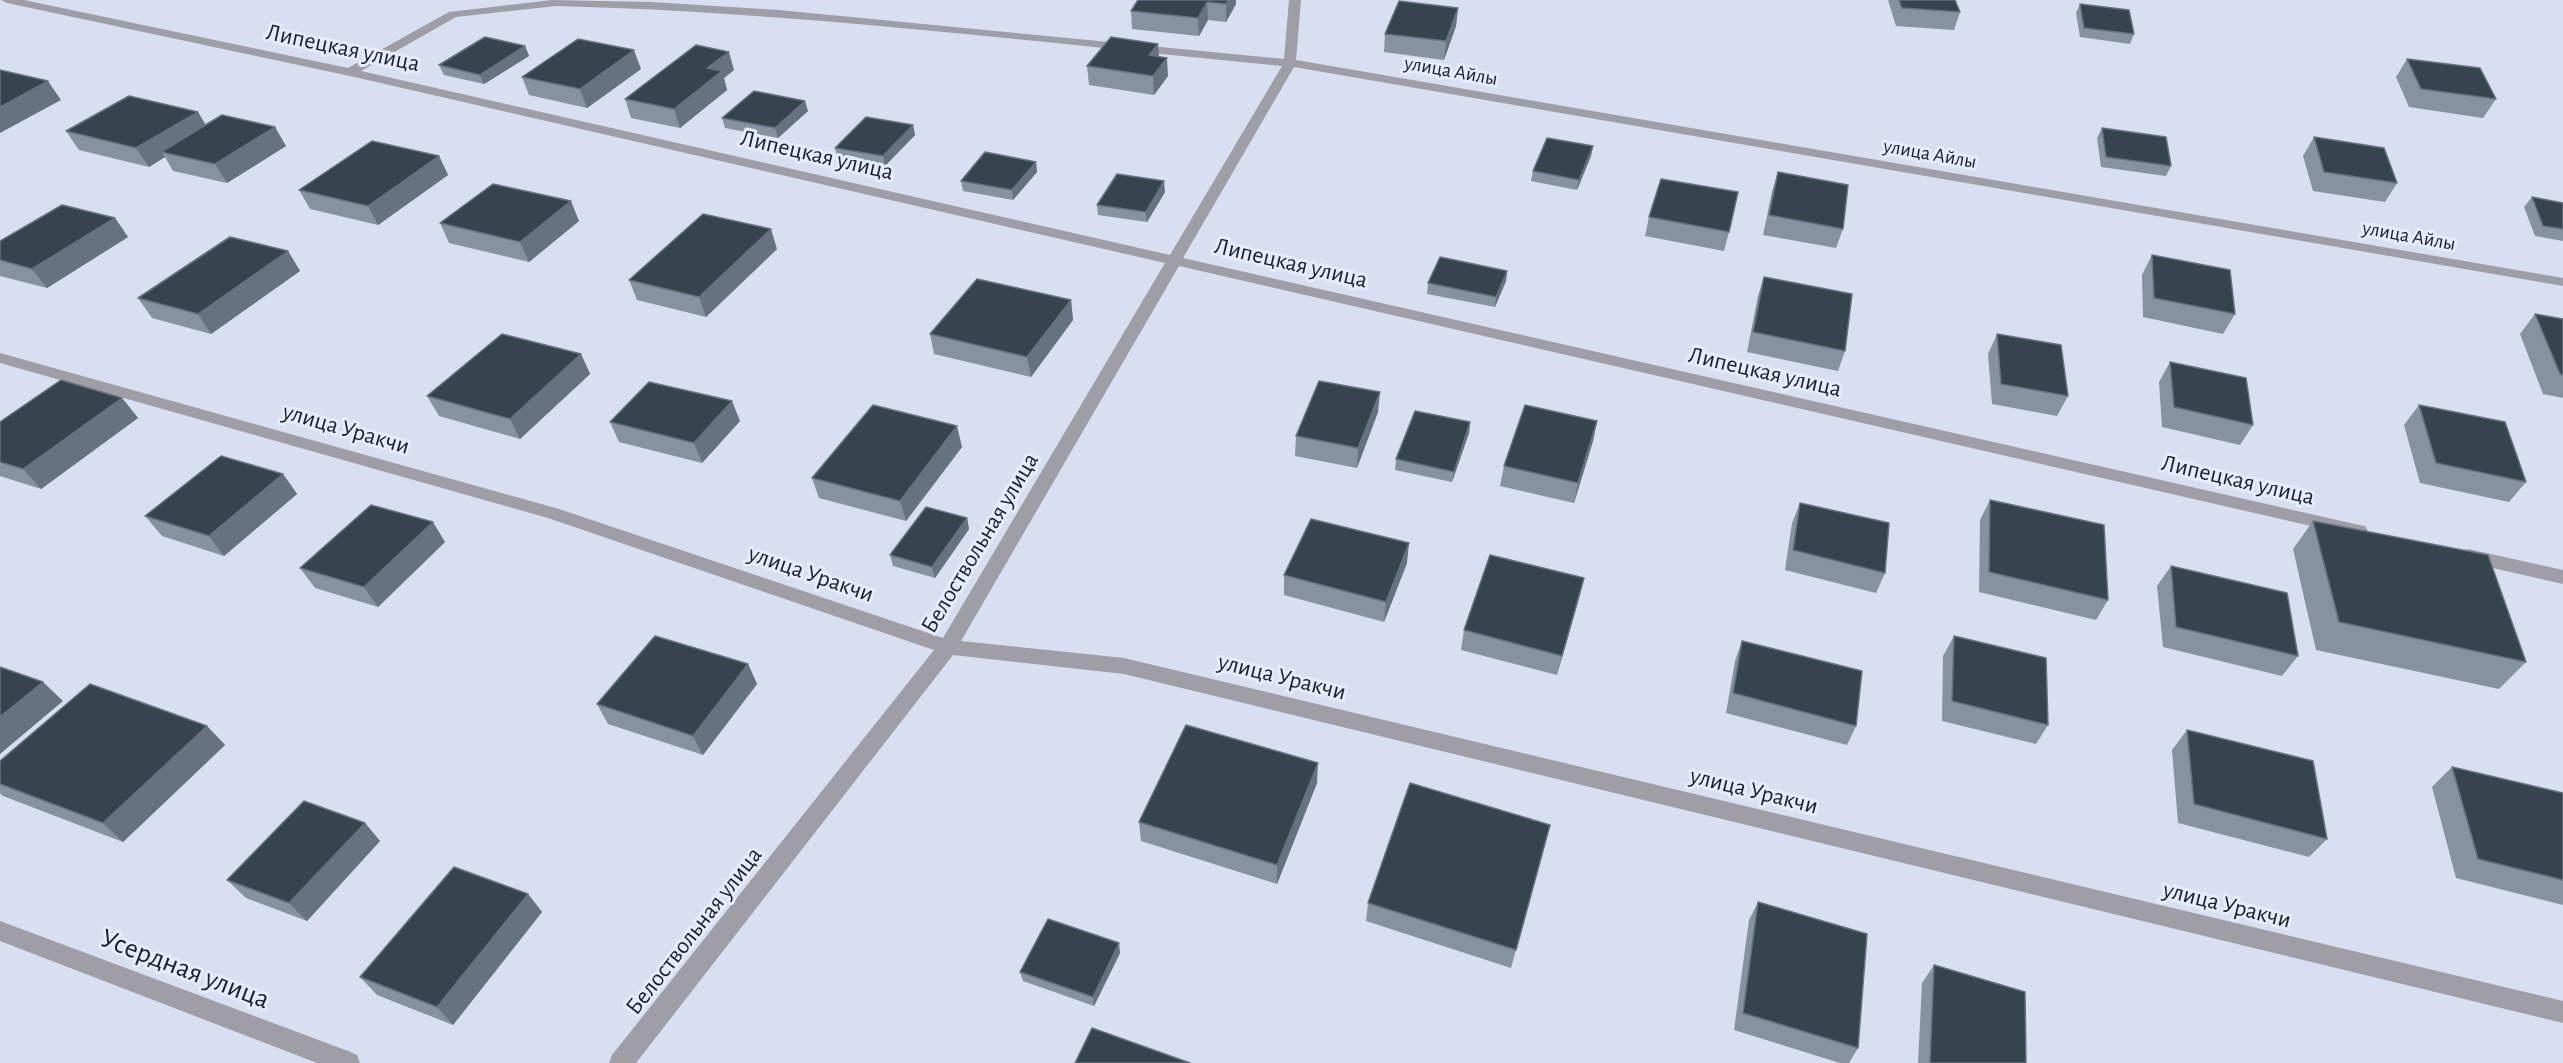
<!DOCTYPE html>
<meta charset="utf-8">
<style>
body{margin:0}
canvas{display:block;background:#d7dff0}
</style>
<canvas width="2563" height="1063"></canvas>
<script>
const ctx = document.querySelector('canvas').getContext('2d');
ctx.lineJoin = 'round';
function fillPath(path, color) { ctx.fillStyle = color; ctx.fill(path, 'evenodd'); }
function trace(path, color, width, dash) { ctx.strokeStyle = color; ctx.lineWidth = width; ctx.lineCap = dash ? 'butt' : 'round'; ctx.setLineDash(dash || []); ctx.stroke(path); }
function write(font, color, halo, rows, align = 'center') {
  ctx.font = font + ' "Alegreya Sans",sans-serif'; ctx.lineWidth = 6; ctx.setLineDash([]); ctx.textBaseline = 'middle'; ctx.strokeStyle = halo; ctx.fillStyle = color; for (const [text, x, y, turn = 0] of rows) {
    ctx.save(); ctx.translate(x, y); ctx.rotate((+turn || 0) * Math.PI / 180); ctx.textAlign = isNaN(turn) ? turn : align; if (halo) ctx.strokeText(text, 0, 0); ctx.fillText(text, 0, 0); ctx.restore();
  }
}
fillPath(new Path2D(`
 M1,0H24L348,68L449,12L552,0L651,2L779,10L1284,59L1289,0H1301L1296,60L2563,278V286L1294,67L1183,258L2359,525L2365,526L2368,531L2365,536L2359,537L1179,266L961,641L1124,658L2563,1001V1023L1124,674L953,655L636,1063H609L612,1055L934,650L548,518L0,363V353L559,509L943,638L1165,263L350,76L7,3ZM556,6C799,12 1041,43 1282,66L1170,255L361,71L456,17Z
 M2468,549L2563,570V584L2462,561L2459,556L2462,551Z
 M0,921L348,1051L357,1055L360,1063H317L0,941Z`), '#9f9da5');
fillPath(new Path2D(`
 M1138,0H1236V4L1226,22L1208,20L1199,36L1132,29L1131,11Z
 M1888,0H1955L1960,12L1954,30L1896,26Z
 M2080,4L2134,34L2130,44L2080,37L2076,13Z
 M1458,8L1456,26L1444,60L1384,52L1385,34Z
 M1158,44L1159,57L1168,76L1154,95L1089,85L1087,66Z
 M525,46L529,56L484,84L444,75L439,65Z
 M2407,59L2496,99L2483,118L2409,107L2396,77Z
 M641,69L587,108L529,95L522,77Z
 M734,70L724,78L727,90L680,128L631,118L625,99Z
 M808,111L778,138L725,128L722,118Z
 M198,112L206,125L286,146L227,183L173,171L165,157L149,167L79,150L66,131Z
 M913,125L915,135L885,166L837,158L835,148Z
 M2102,128L2171,166L2166,176L2101,167L2097,138Z
 M2314,137L2397,183L2385,202L2313,191L2303,156Z
 M1593,146L1591,156L1577,190L1531,181L1533,171Z
 M439,156L448,175L378,225L310,209L299,190Z
 M1036,162L1037,172L1013,200L963,191L961,181Z
 M1778,172L1843,229L1836,248L1763,235L1772,192Z
 M1165,192L1147,222L1098,215L1097,205Z
 M2532,197L2563,203V241L2535,236L2524,207Z
 M1649,217L1729,232L1724,251L1645,236Z
 M115,218L128,237L47,288L0,276V241Z
 M579,221L529,262L449,243L440,223Z
 M777,249L706,317L637,300L629,280Z
 M288,251L300,271L211,334L152,318L138,298Z
 M2152,255L2235,314L2223,334L2143,317L2142,275Z
 M1507,271L1506,281L1495,307L1427,294L1428,283Z
 M1764,277L1845,351L1838,371L1747,352L1758,296Z
 M1071,300L1073,320L1031,377L934,354L930,334Z
 M2535,314L2563,319V398L2543,394L2520,334Z
 M1997,334L2068,396L2057,416L1992,404L1988,354Z
 M581,354L590,374L520,439L439,416L427,396Z
 M2170,362L2253,425L2240,445L2162,427L2159,382Z
 M122,398L138,418L41,489L0,476V422Z
 M2419,405L2526,482L2509,502L2420,483L2404,425Z
 M1378,412L1357,468L1295,456L1296,436Z
 M740,421L702,463L619,442L610,422Z
 M1597,421L1593,441L1574,503L1500,486L1504,466Z
 M1470,422L1469,433L1452,482L1395,470L1396,459Z
 M962,447L906,521L819,498L812,478Z
 M283,474L297,494L224,556L162,536L145,516Z
 M1990,500L2108,600L2096,620L1979,592L1980,520Z
 M1800,503L1885,573L1876,593L1785,570L1792,523Z
 M967,518L969,529L935,578L893,566L890,555Z
 M2313,521L2526,662L2499,689L2316,650L2293,549Z
 M445,542L378,607L315,588L300,568Z
 M1407,563L1384,622L1284,595V575Z
 M2171,566L2298,656L2282,676L2163,647L2157,586Z
 M1579,598L1557,675L1461,650L1464,630Z
 M1954,636L2048,725L2036,744L1942,721L1943,656Z
 M1742,641L1856,726L1847,745L1726,713L1735,661Z
 M748,664L757,684L703,755L608,724L597,704Z
 M207,726L225,745L123,842L3,796L0,793V761Z
 M2187,730L2327,839L2309,857L2178,823L2172,750Z
 M2452,767L2563,793V905L2456,878L2432,787Z
 M1317,783L1277,884L1141,841L1139,822Z
 M365,823L380,841L307,921L246,898L227,880Z
 M1545,844L1511,968L1366,921L1368,903Z
 M528,894L542,912L453,1025L377,995L360,977Z
 M1758,902L1858,1048L1849,1063H1840L1734,1030L1749,920Z
 M1120,953L1094,1006L1023,981L1020,972Z
 M1934,965L2026,1063H1918L1922,983Z`), '#86929f');
fillPath(new Path2D(`
 M1228,0H1236V4L1226,22V4Z
 M1207,2L1208,20L1199,36L1198,18Z
 M1458,8L1456,26L1444,60L1446,41Z
 M1158,44L1159,62L1149,55Z
 M525,46L529,56L484,84L480,75Z
 M634,50L641,69L587,108L580,89Z
 M729,52L734,70L724,78L727,90L680,128L674,109L707,68Z
 M1167,58L1168,76L1154,95L1153,76Z
 M48,81L61,100L0,133V107Z
 M805,101L808,111L778,138L775,128Z
 M198,112L209,131L161,152L165,157L149,167L136,148Z
 M913,125L915,135L885,166L883,156Z
 M275,127L286,146L227,183L215,164Z
 M1593,146L1591,156L1577,190L1579,180Z
 M439,156L448,175L378,225L368,206Z
 M1036,162L1037,172L1013,200L1012,190Z
 M1164,181L1165,192L1147,222L1146,212Z
 M571,201L579,221L529,262L520,242Z
 M115,218L128,237L47,288L32,269Z
 M771,229L777,249L706,317L699,297Z
 M288,251L300,271L211,334L198,314Z
 M1507,271L1506,281L1495,307L1496,297Z
 M1071,300L1073,320L1031,377L1027,357Z
 M581,354L590,374L520,439L510,419Z
 M1380,392L1378,412L1357,468L1358,448Z
 M122,398L138,418L41,489L23,469Z
 M732,401L740,421L702,463L694,443Z
 M1597,421L1593,441L1574,503L1578,483Z
 M1470,422L1469,433L1452,482L1454,472Z
 M957,426L962,447L906,521L900,501Z
 M283,474L297,494L224,556L209,536Z
 M967,518L969,529L935,578L932,567Z
 M433,522L445,542L378,607L364,587Z
 M1409,543L1407,563L1384,622L1386,602Z
 M1584,578L1579,598L1557,675L1562,656Z
 M748,664L757,684L703,755L693,736Z
 M43,682L63,701L0,754V717Z
 M207,726L225,745L123,842L103,823Z
 M1318,763L1317,783L1277,884V865Z
 M365,823L380,841L307,921L289,903Z
 M528,894L542,912L453,1025L437,1007Z
 M1119,943L1120,953L1094,1006L1093,997Z`), '#66727f');
const building = new Path2D(`
 M1138,0H1228L1226,4L1207,2L1198,18L1131,11Z
 M1899,0H1955L1960,12L1902,8Z
 M1399,1L1458,8L1446,41L1385,34Z
 M2080,4L2129,10L2134,34L2084,28Z
 M485,37L525,46L480,75L439,65Z
 M1111,37L1158,44L1149,55L1167,58L1153,76L1087,66Z
 M578,39L634,50L580,89L522,77Z
 M696,45L729,52L707,68L722,71L674,109L625,99Z
 M2407,59L2480,68L2496,99L2421,89Z
 M0,70L48,81L0,107Z
 M754,91L805,101L775,128L722,118Z
 M129,96L198,112L136,148L66,131Z
 M222,115L275,127L215,164L161,152Z
 M866,117L913,125L883,156L835,148Z
 M2102,128L2166,137L2171,166L2106,157Z
 M2314,137L2384,148L2397,183L2324,172Z
 M1547,138L1593,146L1579,180L1533,171Z
 M372,141L439,156L368,206L299,190Z
 M985,152L1036,162L1012,190L961,181Z
 M1778,172L1848,185L1843,229L1769,215Z
 M1117,174L1164,181L1146,212L1097,205Z
 M1661,179L1738,192L1729,232L1649,217Z
 M493,184L571,201L520,242L440,223Z
 M2532,197L2563,203V229L2543,226Z
 M62,205L115,218L32,269L0,260V241Z
 M703,214L771,229L699,297L629,280Z
 M230,237L288,251L198,314L138,298Z
 M2152,255L2230,270L2235,314L2154,298Z
 M1440,257L1507,271L1496,297L1428,283Z
 M1764,277L1852,294L1845,351L1753,332Z
 M977,279L1071,300L1027,357L930,334Z
 M2535,314L2563,319V375L2560,374Z
 M502,334L581,354L510,419L427,396Z
 M1997,334L2061,345L2068,396L2001,384Z
 M2170,362L2246,378L2253,425L2174,407Z
 M61,380L122,398L23,469L0,462V422Z
 M1319,381L1380,392L1358,448L1296,436Z
 M649,382L732,401L694,443L610,422Z
 M873,405L957,426L900,501L812,478Z
 M1525,405L1597,421L1578,483L1504,466Z
 M2419,405L2505,422L2526,482L2436,463Z
 M1415,411L1470,422L1454,472L1396,459Z
 M221,456L283,474L209,536L145,516Z
 M1990,500L2104,525L2108,600L1989,572Z
 M1800,503L1889,523L1885,573L1793,550Z
 M371,505L433,522L364,587L300,568Z
 M926,507L967,518L932,567L890,555Z
 M1311,519L1409,543L1386,602L1284,575Z
 M2313,521L2488,555L2526,662L2339,622Z
 M1490,555L1584,578L1562,656L1464,630Z
 M2171,566L2287,593L2298,656L2176,627Z
 M655,636L748,664L693,736L597,704Z
 M1954,636L2046,658L2048,725L1952,701Z
 M1742,641L1862,671L1856,726L1733,693Z
 M0,667L43,682L0,717Z
 M90,684L207,726L103,823L0,784V761Z
 M1186,725L1318,763L1277,865L1139,822Z
 M2187,730L2313,761L2327,839L2194,804Z
 M2452,767L2563,793V880L2478,859Z
 M1410,783L1550,825L1516,950L1368,903Z
 M304,801L365,823L289,903L227,880Z
 M454,867L528,894L437,1007L360,977Z
 M1758,902L1867,934L1858,1048L1743,1013Z
 M1048,919L1119,943L1093,997L1020,972Z
 M1934,965L2025,992L2026,1063H1930Z
 M1092,1028L1190,1063H1075Z`);
fillPath(building, '#36444e');
trace(building, '#66727f', 1.5);
write('20px', '#1c1f25', '#e4ecfe', [
 ["улица Айлы",1451,71,10],
 ["улица Айлы",1930,154,10],
 ["улица Айлы",2409,236,10]
]);
write('24px', '#1c1f25', '#e4ecfe', [
 ["Липецкая улица",343,48,12],
 ["Липецкая улица",817,155,13],
 ["Липецкая улица",1291,263,13],
 ["Липецкая улица",1765,372,13],
 ["улица Уракчи",346,429,16],
 ["Липецкая улица",2238,480,13],
 ["Белоствольная улица",980,543,-59],
 ["улица Уракчи",811,574,19],
 ["улица Уракчи",1282,677,14],
 ["улица Уракчи",1754,791,14],
 ["улица Уракчи",2227,905,14],
 ["Белоствольная улица",694,931,-52]
]);
write('28px', '#1c1f25', '#e4ecfe', [
 ["Усердная улица",185,969,21]
]);
</script>
